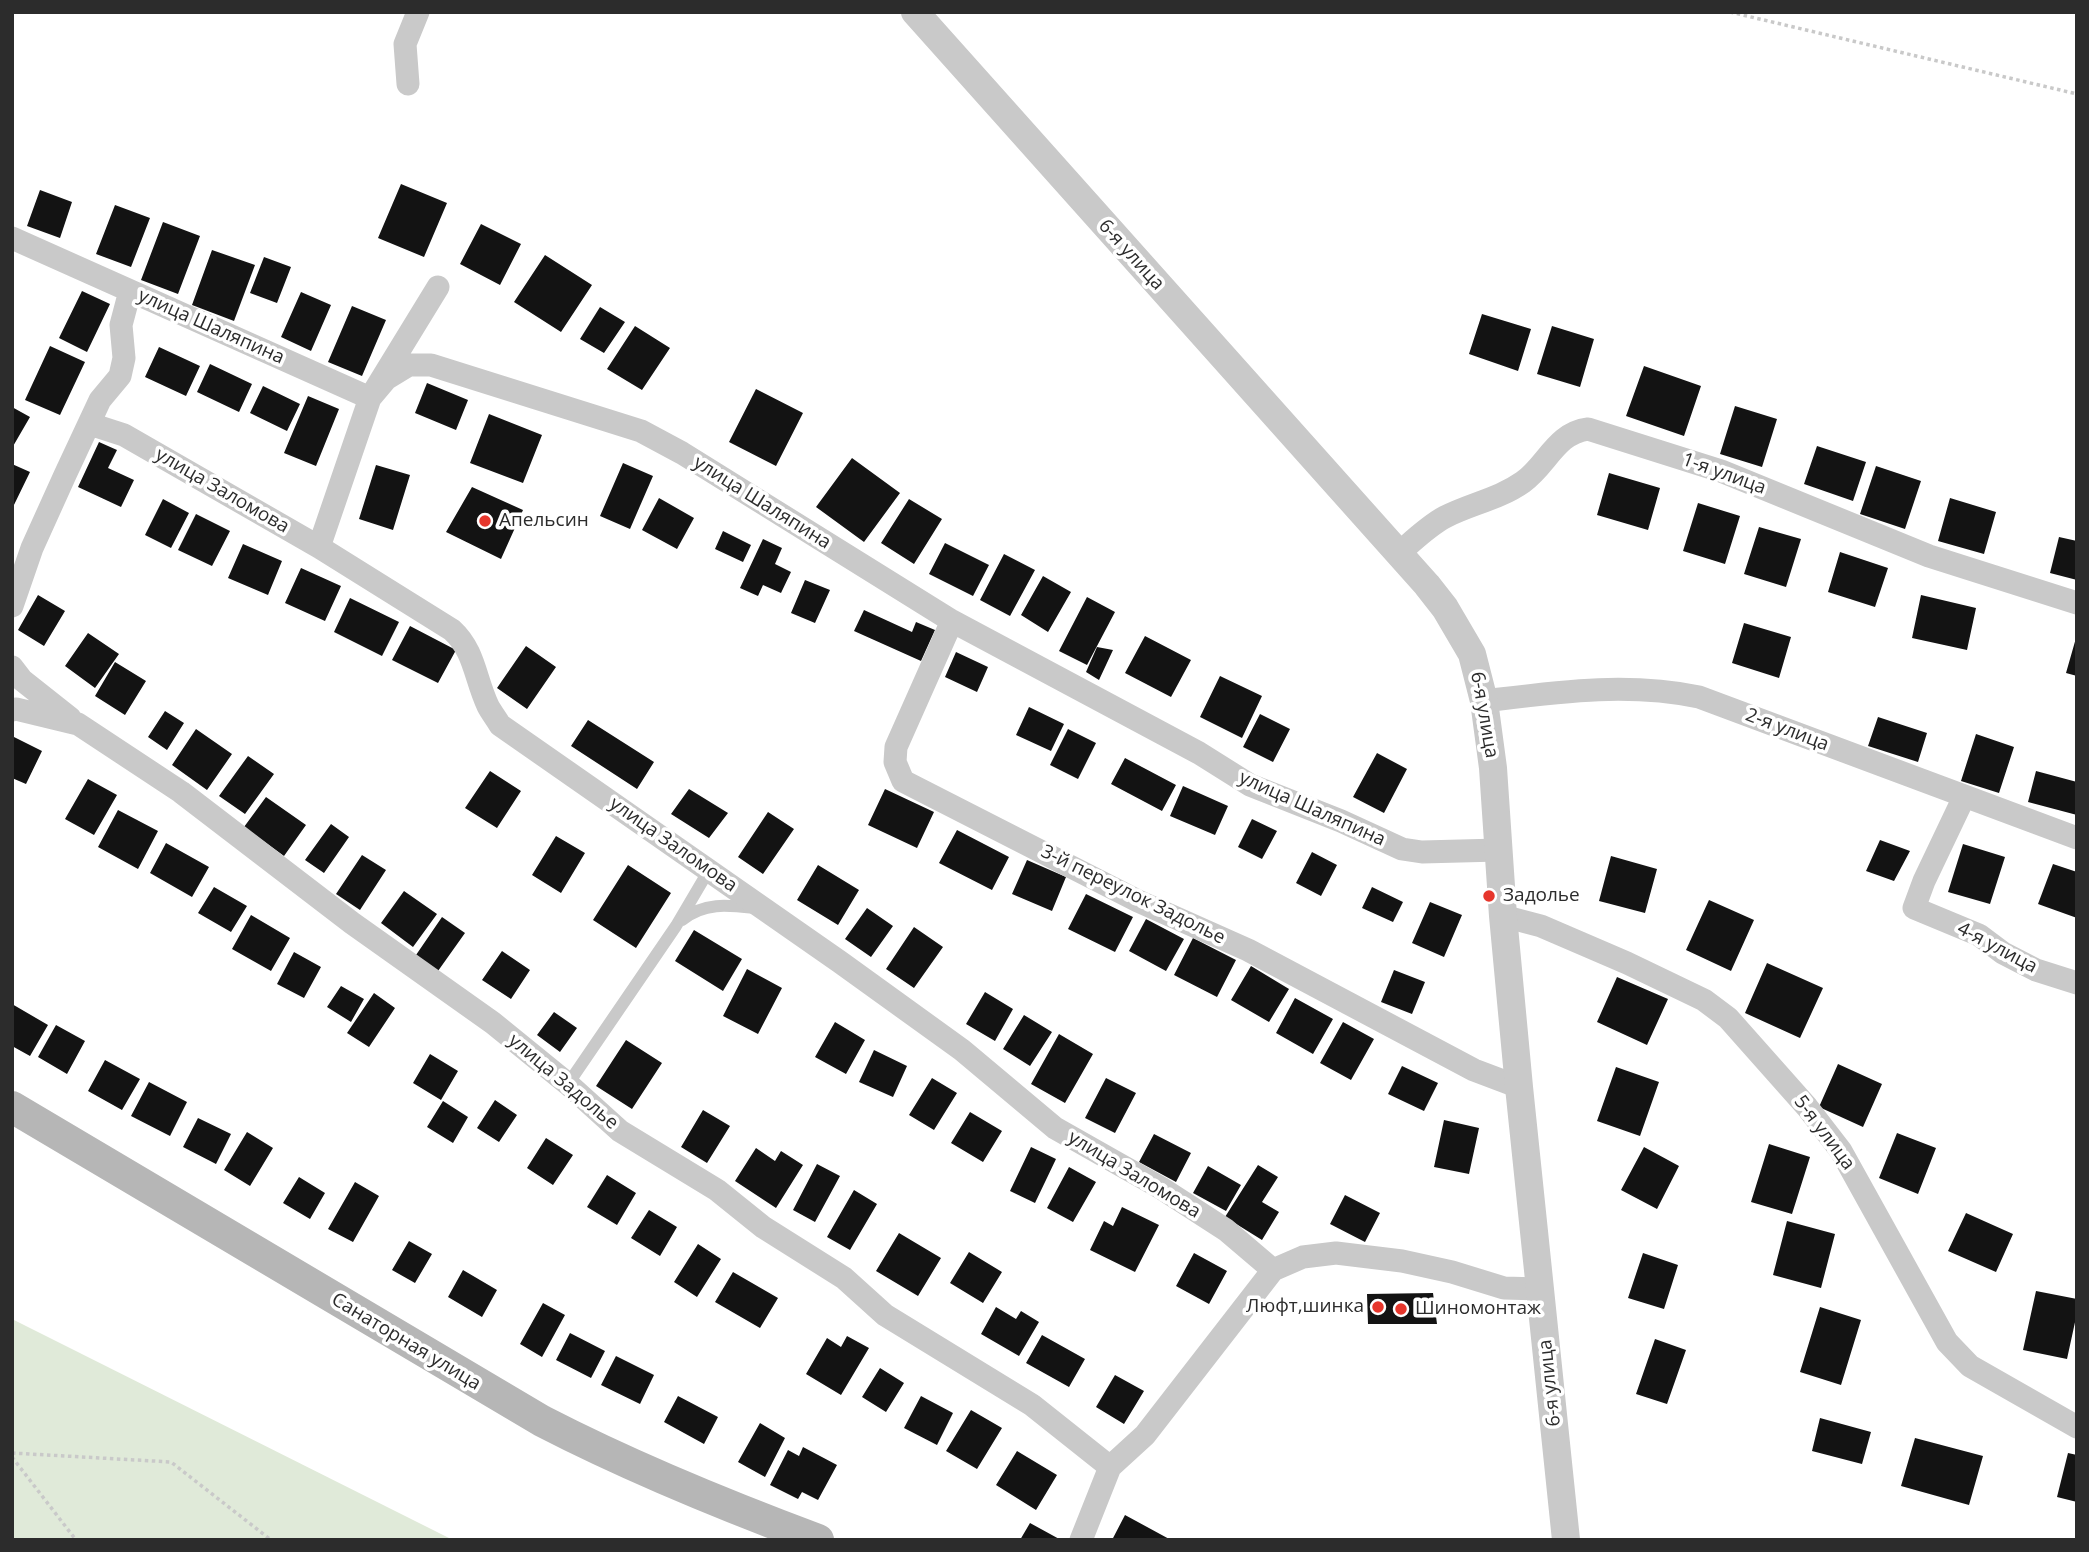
<!DOCTYPE html>
<meta charset="utf-8">
<style>
body{margin:0}
#map{position:relative;width:2089px;height:1552px;overflow:hidden;background:#fff;font-family:"Open Sans",sans-serif}
canvas{display:block}
.frame{position:absolute;inset:0;border:14px solid #2c2c2c;pointer-events:none}
</style>
<div id="map">
<canvas width="2089" height="1552"></canvas>
<div class="frame"></div>
</div>
<script>
const ctx = document.querySelector('canvas').getContext('2d');
ctx.lineJoin = 'round';
function fillPath(path, color) { ctx.fillStyle = color; ctx.fill(path, 'evenodd'); }
function trace(path, color, width, dash) { ctx.strokeStyle = color; ctx.lineWidth = width; ctx.lineCap = dash ? 'butt' : 'round'; ctx.setLineDash(dash || []); ctx.stroke(path); }
function write(font, color, halo, rows, align = 'center') {
  ctx.font = font + ' "Open Sans",sans-serif'; ctx.lineWidth = 7; ctx.setLineDash([]); ctx.textBaseline = 'middle'; ctx.strokeStyle = halo; ctx.fillStyle = color; for (const [text, x, y, turn = 0] of rows) {
    ctx.save(); ctx.translate(x, y); ctx.rotate((+turn || 0) * Math.PI / 180); ctx.textAlign = isNaN(turn) ? turn : align; if (halo) ctx.strokeText(text, 0, 0); ctx.fillText(text, 0, 0); ctx.restore();
  }
}
fillPath(new Path2D(`
 M12,1319L453,1540H12Z`), '#e0ead9');
fillPath(new Path2D(`
 M401,184L447,203L424,257L378,238Z
 M40,190L72,202L60,238L27,226Z
 M115,205L150,218L131,267L96,254Z
 M163,222L200,236L178,294L141,280Z
 M481,224L521,244L500,285L460,264Z
 M212,250L255,265L234,321L192,305Z
 M545,255L592,285L561,332L514,302Z
 M264,257L291,267L277,303L250,293Z
 M82,291L110,304L87,352L59,338Z
 M301,292L331,305L311,351L281,337Z
 M352,306L386,320L362,376L328,362Z
 M600,307L625,322L604,353L580,339Z
 M1482,314L1531,329L1518,371L1469,354Z
 M635,326L670,348L642,390L607,369Z
 M1552,326L1594,339L1580,387L1537,374Z
 M50,346L85,362L60,415L25,400Z
 M159,347L200,366L186,396L145,377Z
 M210,364L252,384L239,412L197,392Z
 M1644,366L1701,386L1684,436L1626,416Z
 M427,383L468,400L456,430L415,413Z
 M263,386L300,404L287,431L250,413Z
 M756,389L803,413L776,466L729,442Z
 M308,396L339,409L316,466L284,453Z
 M1735,406L1777,419L1762,467L1720,454Z
 M12,407L30,417L12,448Z
 M489,414L542,435L523,483L470,463Z
 M99,442L117,450L108,468L134,480L121,507L78,487Z
 M1817,446L1866,462L1853,501L1804,484Z
 M852,458L900,493L864,542L816,507Z
 M623,463L653,476L630,529L600,516Z
 M12,464L30,472L12,509Z
 M376,465L410,475L393,530L359,519Z
 M1876,466L1921,481L1905,529L1860,514Z
 M1609,473L1660,488L1648,530L1597,515Z
 M472,487L523,510L501,559L446,532Z
 M659,498L694,518L677,549L642,530Z
 M1950,498L1996,512L1984,554L1938,541Z
 M163,499L189,513L171,548L145,535Z
 M909,499L942,519L914,564L881,543Z
 M1698,503L1740,516L1725,564L1683,551Z
 M196,514L230,531L212,566L178,550Z
 M1759,527L1801,539L1786,587L1744,574Z
 M723,531L751,545L743,562L715,549Z
 M2059,537L2077,541V580L2050,573Z
 M763,539L782,548L775,564L791,572L781,593L763,585L758,596L740,588Z
 M945,543L989,565L973,596L929,574Z
 M243,544L282,561L268,595L228,578Z
 M1840,552L1888,568L1875,607L1828,592Z
 M1004,554L1035,570L1010,616L980,600Z
 M301,568L341,586L325,621L285,603Z
 M1043,576L1071,592L1048,632L1021,615Z
 M805,580L830,590L815,623L791,613Z
 M38,595L65,611L44,646L18,630Z
 M1921,595L1976,608L1967,650L1912,638Z
 M1087,597L1115,612L1087,665L1059,651Z
 M350,598L399,622L382,656L334,632Z
 M864,610L912,632L916,622L935,630L921,661L854,631Z
 M1744,623L1791,637L1779,678L1732,663Z
 M410,626L456,650L438,683L392,660Z
 M88,633L119,654L95,688L65,666Z
 M1145,636L1191,660L1171,697L1125,673Z
 M2076,638H2077V676L2066,673Z
 M526,646L556,667L527,709L497,688Z
 M1097,647L1113,650L1099,680L1086,672Z
 M956,652L988,667L977,692L945,677Z
 M115,662L146,681L125,715L95,696Z
 M1220,676L1262,696L1242,738L1200,717Z
 M1029,707L1064,724L1051,751L1016,735Z
 M165,711L184,723L167,750L148,737Z
 M1260,714L1290,729L1273,762L1243,747Z
 M1878,717L1927,733L1918,762L1868,746Z
 M588,720L654,762L637,789L571,746Z
 M196,729L232,754L207,790L172,765Z
 M1068,729L1096,743L1078,779L1050,765Z
 M1976,734L2014,747L1999,793L1961,781Z
 M12,736L42,751L26,784L12,778Z
 M1377,753L1407,769L1384,813L1353,797Z
 M248,756L274,774L245,814L219,796Z
 M1125,758L1176,785L1162,811L1111,784Z
 M490,771L521,791L497,828L465,808Z
 M2036,771L2077,782V815L2028,802Z
 M88,779L117,795L94,835L65,819Z
 M1183,786L1228,806L1215,835L1170,816Z
 M689,789L728,813L709,838L671,814Z
 M885,789L934,812L917,848L868,825Z
 M266,797L306,825L284,856L244,827Z
 M118,810L158,831L138,869L98,847Z
 M768,812L794,829L763,874L738,857Z
 M1252,819L1277,831L1262,859L1238,847Z
 M331,824L349,837L324,873L305,860Z
 M957,830L1009,857L992,890L939,863Z
 M556,836L585,853L561,893L532,875Z
 M1880,840L1910,851L1894,881L1866,871Z
 M166,843L209,867L192,897L150,873Z
 M1963,844L2005,857L1990,904L1948,892Z
 M1312,852L1337,865L1321,896L1296,883Z
 M362,855L386,870L360,910L336,894Z
 M1611,856L1657,869L1645,913L1599,901Z
 M1027,860L1066,877L1052,911L1012,894Z
 M2053,864L2077,872V918L2038,904Z
 M628,865L671,893L636,948L593,920Z
 M818,865L859,890L838,925L797,900Z
 M214,887L247,906L231,932L198,913Z
 M1372,887L1403,902L1393,922L1362,908Z
 M404,891L437,914L413,947L381,923Z
 M1086,894L1133,917L1115,952L1068,929Z
 M1709,900L1754,920L1731,971L1686,950Z
 M1430,902L1462,915L1444,957L1412,943Z
 M867,908L893,926L871,957L845,939Z
 M251,915L290,938L271,971L232,949Z
 M442,917L465,933L438,971L416,955Z
 M1146,919L1184,939L1166,971L1129,951Z
 M914,927L943,947L914,988L886,969Z
 M694,930L742,959L723,991L675,961Z
 M1193,938L1236,960L1217,997L1174,975Z
 M502,951L530,970L511,999L482,980Z
 M294,952L321,967L304,998L277,984Z
 M1767,963L1823,988L1800,1038L1745,1013Z
 M1251,966L1289,989L1269,1022L1231,1000Z
 M747,969L782,988L758,1034L723,1016Z
 M1394,970L1425,982L1412,1014L1381,1002Z
 M1617,977L1668,999L1647,1045L1597,1022Z
 M341,986L364,999L351,1022L327,1007Z
 M985,992L1013,1009L995,1041L966,1024Z
 M374,993L395,1008L369,1047L347,1033Z
 M1295,998L1333,1019L1313,1054L1276,1033Z
 M12,1004L48,1025L30,1056L12,1046Z
 M554,1012L577,1028L560,1052L537,1035Z
 M1024,1015L1052,1032L1030,1066L1003,1049Z
 M835,1022L865,1040L846,1074L815,1057Z
 M1343,1022L1374,1039L1351,1080L1320,1063Z
 M56,1025L85,1041L67,1074L38,1057Z
 M1059,1034L1093,1054L1065,1103L1031,1084Z
 M626,1040L662,1063L632,1109L596,1086Z
 M874,1050L907,1066L893,1097L859,1082Z
 M430,1054L458,1071L441,1100L413,1083Z
 M105,1060L140,1079L122,1110L88,1091Z
 M1838,1064L1882,1084L1863,1127L1819,1107Z
 M1402,1066L1438,1083L1424,1111L1388,1094Z
 M1616,1067L1659,1082L1640,1136L1597,1121Z
 M932,1078L957,1093L934,1130L909,1115Z
 M1106,1078L1136,1093L1115,1133L1085,1118Z
 M149,1082L187,1102L170,1136L131,1116Z
 M495,1100L517,1115L499,1142L477,1128Z
 M443,1101L468,1117L453,1143L427,1127Z
 M703,1110L730,1126L707,1163L681,1147Z
 M970,1112L1002,1131L983,1162L951,1143Z
 M198,1118L231,1134L216,1164L183,1147Z
 M1444,1120L1479,1128L1469,1174L1434,1167Z
 M247,1132L273,1148L250,1186L224,1170Z
 M1897,1133L1936,1148L1918,1194L1879,1178Z
 M1154,1134L1191,1153L1176,1182L1139,1162Z
 M546,1138L573,1155L553,1185L527,1168Z
 M1769,1144L1810,1157L1792,1214L1751,1202Z
 M1031,1147L1056,1159L1035,1203L1010,1191Z
 M1644,1147L1679,1166L1657,1209L1621,1190Z
 M756,1148L775,1161L781,1151L803,1165L776,1208L735,1181Z
 M817,1164L840,1176L815,1222L793,1210Z
 M1258,1165L1278,1177L1262,1202L1279,1212L1262,1240L1225,1217Z
 M1208,1166L1241,1185L1226,1211L1193,1193Z
 M1069,1167L1096,1182L1073,1222L1047,1208Z
 M607,1175L636,1193L617,1225L587,1207Z
 M299,1177L325,1193L310,1219L283,1203Z
 M355,1182L379,1196L353,1242L328,1229Z
 M854,1190L877,1204L850,1250L827,1237Z
 M1345,1195L1380,1213L1365,1242L1330,1224Z
 M1122,1207L1159,1225L1135,1272L1090,1250L1104,1221L1113,1226Z
 M649,1210L677,1227L660,1256L631,1238Z
 M1966,1213L2013,1234L1996,1272L1948,1251Z
 M1787,1221L1835,1234L1821,1288L1773,1275Z
 M899,1233L941,1258L918,1296L876,1271Z
 M409,1241L432,1254L415,1283L392,1270Z
 M698,1244L721,1259L697,1297L674,1282Z
 M969,1252L1002,1272L983,1303L950,1283Z
 M1194,1253L1227,1271L1209,1304L1176,1286Z
 M1643,1253L1678,1265L1664,1309L1628,1298Z
 M463,1270L497,1290L482,1317L448,1297Z
 M733,1272L778,1298L760,1328L715,1302Z
 M2036,1291L2077,1299V1313L2067,1359L2023,1350Z
 M1433,1293L1437,1324H1368L1367,1294Z
 M543,1303L565,1315L542,1357L520,1344Z
 M996,1307L1016,1319L1021,1311L1039,1322L1019,1356L981,1334Z
 M1820,1307L1861,1320L1841,1385L1800,1372Z
 M570,1333L605,1351L591,1378L556,1360Z
 M1042,1335L1085,1359L1069,1387L1026,1363Z
 M847,1336L869,1348L841,1395L806,1374L827,1338L841,1347Z
 M1655,1339L1686,1350L1667,1404L1636,1394Z
 M616,1356L654,1375L640,1404L601,1385Z
 M880,1368L904,1383L886,1412L862,1397Z
 M1115,1375L1144,1391L1124,1424L1096,1407Z
 M678,1396L718,1417L704,1444L664,1422Z
 M921,1396L953,1413L937,1445L904,1428Z
 M971,1410L1002,1428L977,1469L946,1451Z
 M1820,1418L1871,1432L1862,1464L1812,1451Z
 M760,1423L785,1438L765,1477L738,1462Z
 M1915,1438L1983,1456L1969,1505L1901,1486Z
 M803,1447L837,1465L818,1500L802,1492L798,1499L770,1485L788,1450L799,1456Z
 M1017,1451L1057,1475L1036,1510L996,1485Z
 M2068,1453L2077,1455V1502L2057,1497Z
 M1125,1515L1171,1540H1112Z
 M1030,1523L1061,1540H1020Z`), '#131313');
trace(new Path2D(`
 M1730,12L2077,94
 M12,1453L171,1462L271,1540
 M12,1457L76,1540`), '#c9c9c9', 3.5, [3.5, 3.5]);
trace(new Path2D(`
 M682,920C704,902 728,905 754,908
 M568,1084L676,926L709,870`), '#c9c9c9', 12);
trace(new Path2D(`
 M408,84L405,44L418,12
 M12,238L370,398L386,379L409,365H431L641,431L682,453L952,621L1199,753L1250,785L1341,821L1402,849L1422,852L1499,850
 M90,424L124,435L319,547L452,630C475,651 475,679 488,706C491,712 496,718 500,725L840,962L962,1050L1055,1128L1161,1188L1226,1230L1273,1270
 M319,547L370,398L438,287
 M1398,554C1413,541 1428,526 1445,517C1470,504 1499,499 1523,482C1547,465 1556,433 1588,429L1721,471L1929,556L2077,603
 M12,606L32,548L65,475L100,400L120,376L124,358L121,325L130,291
 M952,621L896,747L895,762L903,781L1138,901L1248,950L1474,1070L1519,1087
 M12,667L22,680L70,718
 M1484,701C1558,692 1626,682 1699,697L2077,838
 M12,710L16,709L78,724L181,792L352,923L493,1023L568,1084L620,1131L717,1190L763,1227L844,1278L885,1315L1032,1405L1110,1467
 M1964,797L1924,881L1914,908L1979,935L2003,953L2036,970L2077,983
 M1503,916L1541,926L1627,963L1704,1000L1728,1018L1807,1107L1841,1151L1947,1342L1970,1366L2077,1427
 M1081,1540L1110,1467L1145,1435L1273,1270L1303,1257L1336,1253L1402,1261L1452,1272L1504,1288L1540,1289`), '#c9c9c9', 23);
trace(new Path2D(`
 M915,12L1427,585L1445,608L1472,654L1484,701L1493,768L1503,916L1519,1087L1566,1540`), '#c9c9c9', 28);
trace(new Path2D(`
 M12,1107L542,1421C631,1467 724,1505 818,1540`), '#b6b6b6', 32);
for (const [x, y, r, color] of [
 [485,521,7,"#e6362c"],
 [1489,896,7,"#e6362c"],
 [1378,1307,7,"#e6362c"],
 [1401,1309,7,"#e6362c"]
]) { const dot = new Path2D(); dot.arc(x, y, r, 0, 2 * Math.PI); ctx.fillStyle = color; ctx.fill(dot); trace(dot, '#fff', 2.5); }
write('19px', '#2c2c2c', '#fff', [
 ["6-я улица",1131,255,48],
 ["улица Шаляпина",211,327,24],
 ["1-я улица",1724,474,20],
 ["улица Заломова",222,491,30],
 ["улица Шаляпина",762,503,32],
 ["6-я улица",1484,715,80],
 ["2-я улица",1787,730,21],
 ["улица Шаляпина",1312,809,24],
 ["улица Заломова",673,845,35],
 ["3-й переулок Задолье",1133,895,26],
 ["4-я улица",1997,948,28],
 ["улица Задолье",563,1082,40],
 ["5-я улица",1824,1133,53],
 ["улица Заломова",1134,1175,31],
 ["Санаторная улица",406,1342,31],
 ["6-я улица",1550,1383,-96]
]);
write('19px', '#2c2c2c', '#fff', [
 ["Апельсин",499,521],
 ["Задолье",1503,896],
 ["Люфт,шинка",1364,1307,"right"],
 ["Шиномонтаж",1415,1309]
], 'left');
</script>
